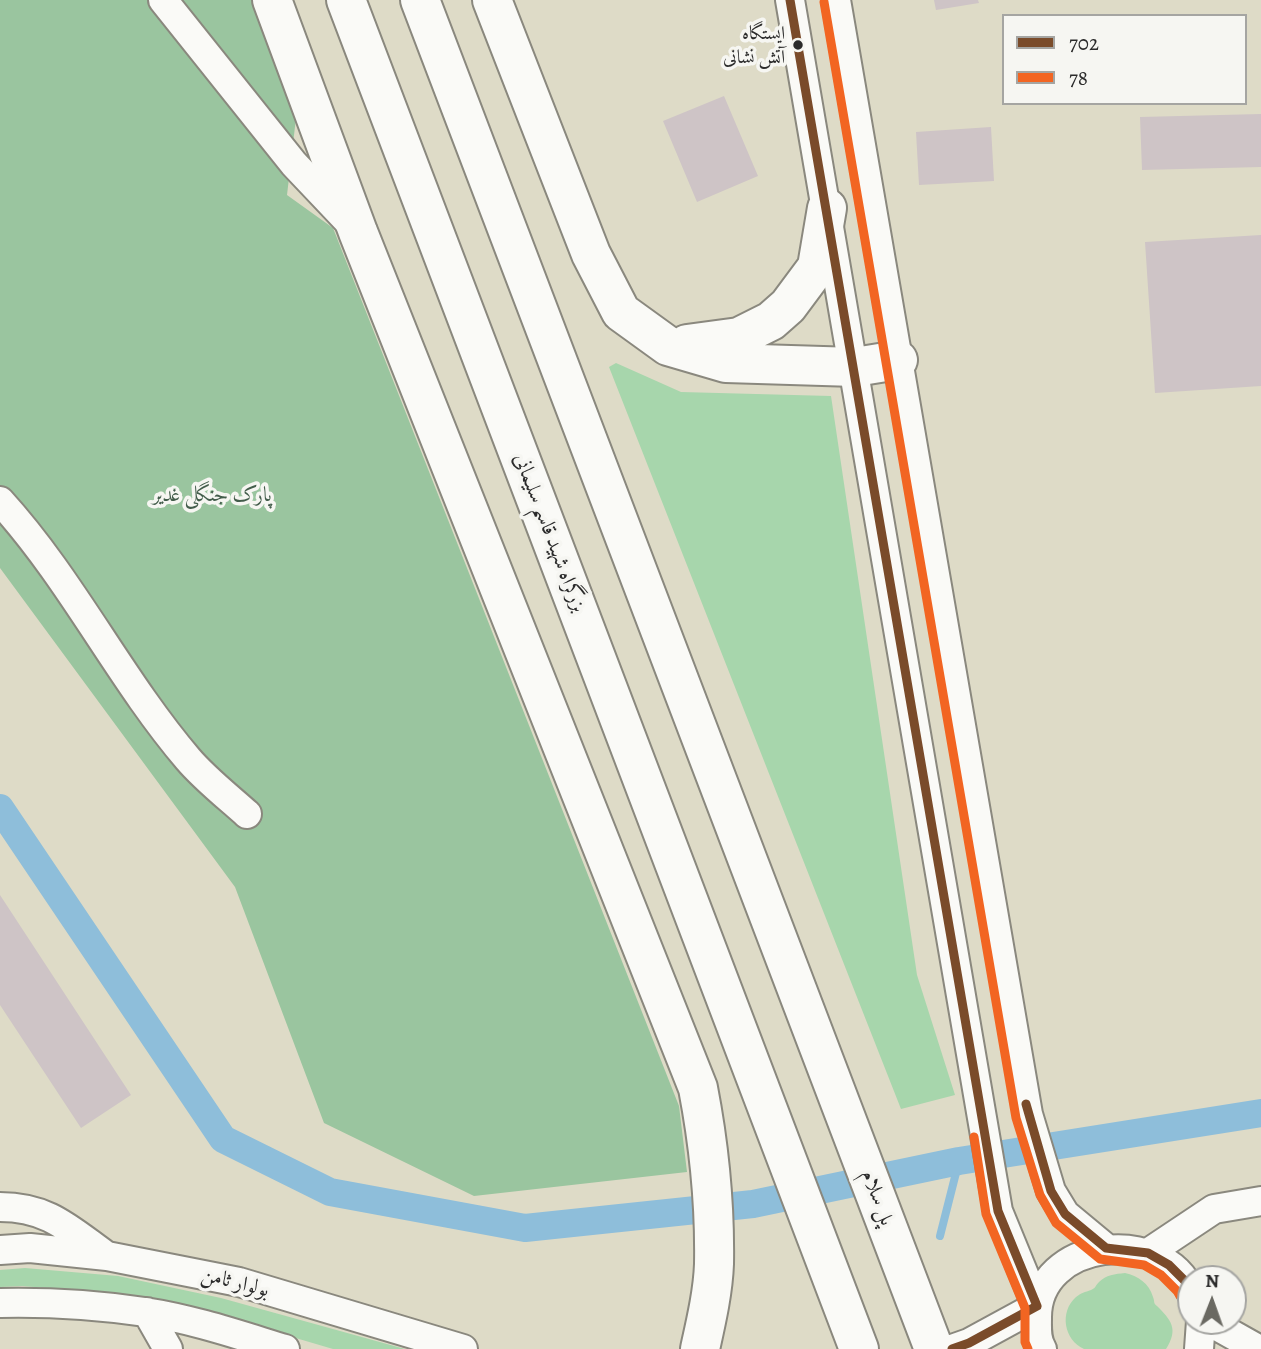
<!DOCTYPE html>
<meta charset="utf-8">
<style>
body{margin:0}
#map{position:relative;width:1261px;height:1349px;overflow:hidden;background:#dedbc7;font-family:Alegreya,serif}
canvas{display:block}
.legend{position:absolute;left:1002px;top:14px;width:245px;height:91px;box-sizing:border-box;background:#f6f6f2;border:2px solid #a5a5a2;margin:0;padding:9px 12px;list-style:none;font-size:21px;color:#2b2b2b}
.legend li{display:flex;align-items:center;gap:14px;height:35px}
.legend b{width:35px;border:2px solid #a5a5a2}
.north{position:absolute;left:1177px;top:1265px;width:70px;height:70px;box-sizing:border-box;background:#f6f6f2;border:2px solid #a5a5a2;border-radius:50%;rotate:1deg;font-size:19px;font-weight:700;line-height:28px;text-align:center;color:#2b2b2b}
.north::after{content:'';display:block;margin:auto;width:24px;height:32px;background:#6a6962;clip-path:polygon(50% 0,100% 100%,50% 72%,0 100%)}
</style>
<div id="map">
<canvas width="1261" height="1349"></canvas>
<ul class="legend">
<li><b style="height:9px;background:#7a4b2a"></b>702</li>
<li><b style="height:9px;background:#f26522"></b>78</li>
</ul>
<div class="north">N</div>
</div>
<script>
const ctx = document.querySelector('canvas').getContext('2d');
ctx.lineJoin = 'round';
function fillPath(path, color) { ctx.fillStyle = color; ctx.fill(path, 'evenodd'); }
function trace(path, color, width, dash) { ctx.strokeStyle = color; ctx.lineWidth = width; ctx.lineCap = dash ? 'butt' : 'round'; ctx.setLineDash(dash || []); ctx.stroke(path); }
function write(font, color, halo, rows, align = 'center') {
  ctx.font = font + ' Alegreya,Amiri,serif'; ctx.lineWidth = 7; ctx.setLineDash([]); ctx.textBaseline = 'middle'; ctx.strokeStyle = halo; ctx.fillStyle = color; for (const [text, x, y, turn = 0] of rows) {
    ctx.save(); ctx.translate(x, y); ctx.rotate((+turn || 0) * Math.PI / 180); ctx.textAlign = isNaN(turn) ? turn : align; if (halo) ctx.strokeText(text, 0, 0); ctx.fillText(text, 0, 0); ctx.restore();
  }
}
fillPath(new Path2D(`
 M616,363L681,392L831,396L917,975L955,1095L901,1109L609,367Z
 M25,1268L118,1276L221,1298L405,1349H333L221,1316L119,1294L22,1286L0,1287V1270Z
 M1125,1273C1138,1276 1149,1283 1153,1297C1155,1302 1153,1303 1157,1306C1171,1320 1179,1329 1166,1349H1084C1064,1340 1059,1312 1076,1297C1081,1293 1085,1292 1091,1290C1097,1287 1094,1287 1099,1282C1106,1275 1115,1274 1125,1273Z`), '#a7d6ac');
fillPath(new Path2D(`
 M0,0H252L296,118L287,195L333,228L679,1106L687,1172L474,1196L324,1123L235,887L0,568Z`), '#9ac59f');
trace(new Path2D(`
 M940,1236L959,1161`), '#8ebeda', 8);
trace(new Path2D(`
 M0,808L223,1139L330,1192L525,1228L753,1204L959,1161L1261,1113`), '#8ebeda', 28);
fillPath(new Path2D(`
 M934,0H978L979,3L936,10Z
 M724,96L758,176L697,202L663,121Z
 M1261,114V167L1142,170L1140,117Z
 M991,127L994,181L919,185L916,132Z
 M1261,235V386L1155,393L1145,242Z
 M0,895L131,1095L81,1128L0,1005Z`), '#cec4c6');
const minor = new Path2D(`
 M163,0L294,164L349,222
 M790,0L998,1211L1037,1306
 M836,0L1028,1114L1051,1191L1065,1214L1106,1248
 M0,501C72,580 119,678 188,759C205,779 227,796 247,814
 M0,1207C47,1207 68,1228 104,1254
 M0,1250L30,1248L107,1256L239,1282L463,1349
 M1148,1253L1214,1209L1261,1201
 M0,1303C48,1302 97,1305 145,1312C192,1319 239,1335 285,1349
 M147,1312L168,1349
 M1208,1321L1258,1349
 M952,1349L969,1343L1037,1306
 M1042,1349C1036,1339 1037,1329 1037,1318C1036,1239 1163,1225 1191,1292
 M1199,1349L1201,1321`);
const highway = new Path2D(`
 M272,0L358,232L698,1088C709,1145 715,1206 714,1264C713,1292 706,1322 700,1349
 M346,0L859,1349
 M420,0L934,1349
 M492,0L591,254L621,312L668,346L726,363L855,367L898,360
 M687,344L739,337L771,321L788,306L817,267L827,208`);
trace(minor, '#8a887e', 32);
trace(highway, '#8a887e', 42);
trace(minor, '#fafaf7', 28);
trace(highway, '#fafaf7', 38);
trace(new Path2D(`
 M790,0L998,1211L1037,1306L969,1343L952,1349
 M1026,1104L1051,1191L1065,1214L1106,1248L1148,1253L1169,1265L1188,1284L1191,1292`), '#7a4b2a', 9);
trace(new Path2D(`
 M824,2L1016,1118L1040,1195L1056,1223L1100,1259L1144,1265L1161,1275L1177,1291L1180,1296
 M974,1137L986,1214L1025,1308V1342L1028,1349`), '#f26522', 9);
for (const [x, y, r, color] of [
 [798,45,6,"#2b2b2b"]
]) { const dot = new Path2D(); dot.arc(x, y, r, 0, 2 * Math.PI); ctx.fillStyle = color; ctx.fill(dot); trace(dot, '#f6f6f2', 2.5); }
write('19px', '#2b2b2b', '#f6f6f2', [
 ["ایستگاه",785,34],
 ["آتش نشانی",785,58]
], 'right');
write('21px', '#435d4b', '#f6f6f2', [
 ["پارک جنگلی غدیر",212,496]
]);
write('21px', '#2b2b2b', '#f6f6f2', [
 ["بزرگراه شهید قاسم سلیمانی",549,533,69],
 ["پل سلام",877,1198,69],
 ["بولوار ثامن",235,1283,14]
]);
</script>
